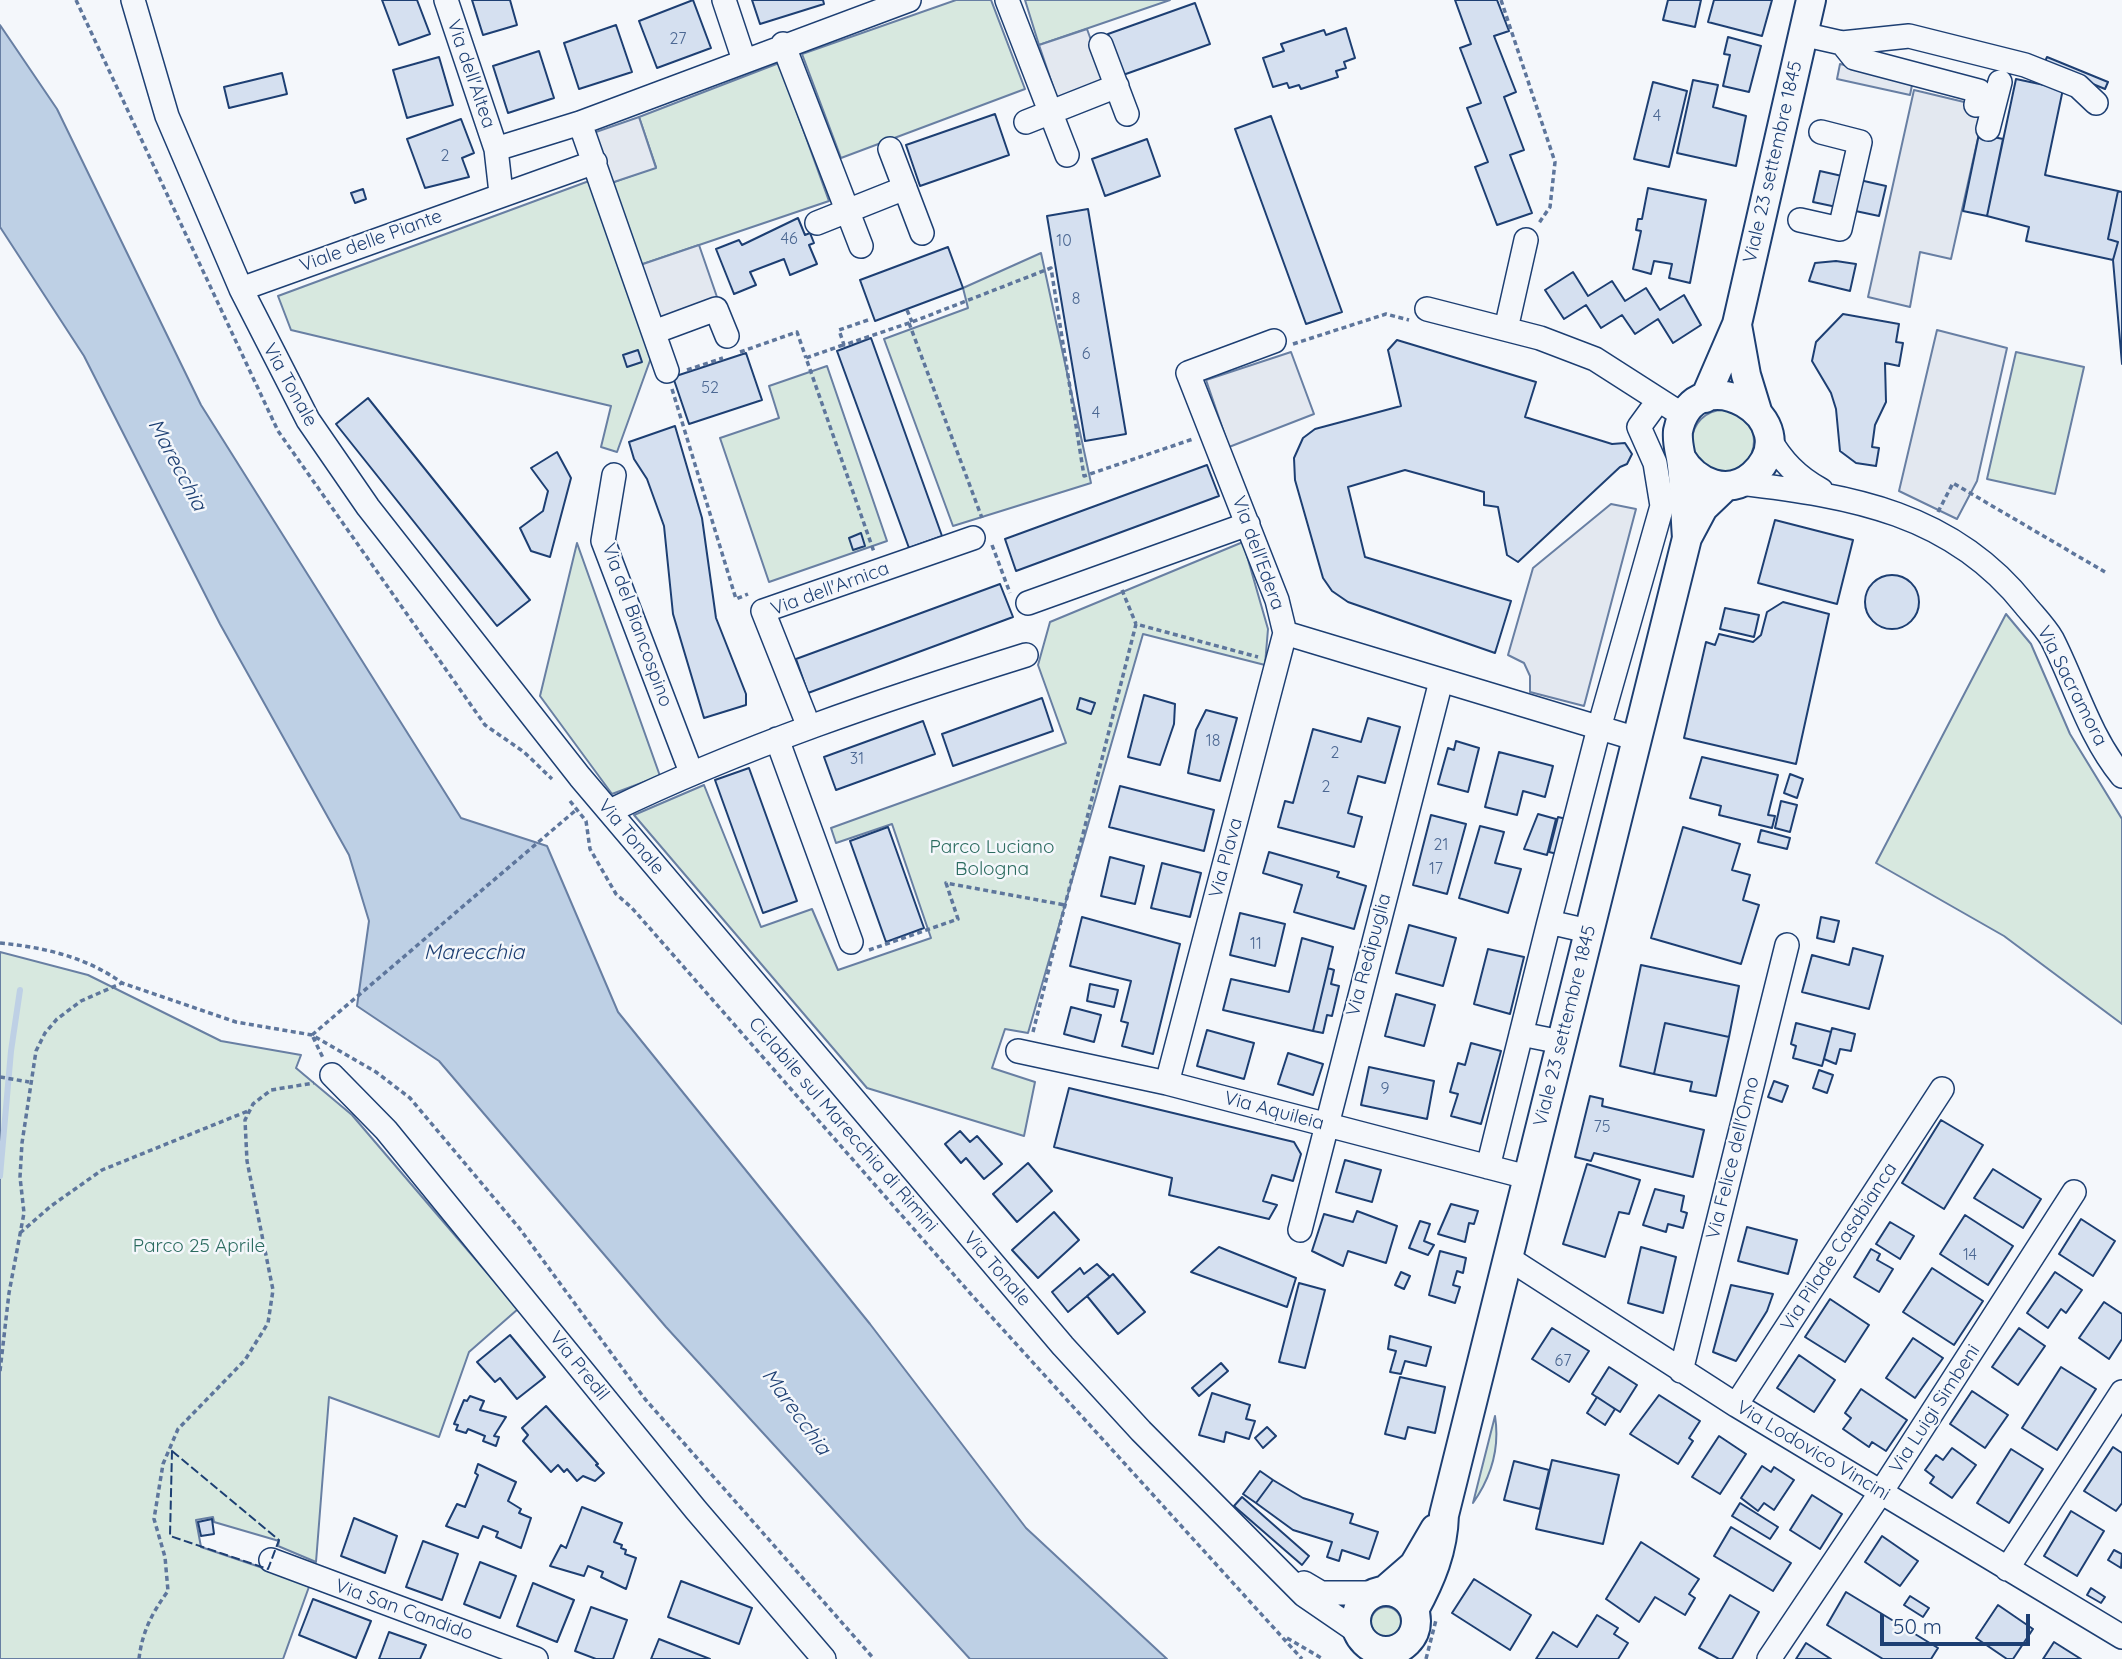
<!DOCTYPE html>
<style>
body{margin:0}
#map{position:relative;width:2122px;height:1659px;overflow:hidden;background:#f4f7fb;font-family:Quicksand,sans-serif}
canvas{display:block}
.scale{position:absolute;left:1880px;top:1614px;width:150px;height:32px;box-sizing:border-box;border:4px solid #1d3f73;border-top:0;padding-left:9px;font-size:21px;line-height:24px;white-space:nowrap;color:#1d3f73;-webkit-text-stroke:5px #f4f7fb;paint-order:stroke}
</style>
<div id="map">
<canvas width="2122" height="1659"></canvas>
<div class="scale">50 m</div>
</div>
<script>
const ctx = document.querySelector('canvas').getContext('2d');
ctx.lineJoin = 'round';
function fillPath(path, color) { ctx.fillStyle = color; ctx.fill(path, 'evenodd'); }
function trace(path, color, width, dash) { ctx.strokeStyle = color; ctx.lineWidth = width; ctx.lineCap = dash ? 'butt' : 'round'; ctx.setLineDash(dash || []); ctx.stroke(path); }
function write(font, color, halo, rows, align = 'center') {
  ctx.font = font + ' Quicksand,sans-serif'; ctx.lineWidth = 5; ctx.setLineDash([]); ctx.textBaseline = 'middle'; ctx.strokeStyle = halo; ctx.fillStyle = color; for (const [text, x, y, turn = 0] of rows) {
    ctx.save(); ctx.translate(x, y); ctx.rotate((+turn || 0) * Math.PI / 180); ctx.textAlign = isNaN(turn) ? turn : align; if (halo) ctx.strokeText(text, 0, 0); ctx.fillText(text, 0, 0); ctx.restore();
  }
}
const green = new Path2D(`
 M956,0H991L1025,89L841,158L802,54Z
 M1025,0H1170L1039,45Z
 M779,63L829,201L640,265L611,183L656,167L639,117Z
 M589,181L652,355L617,452L601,447L611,406L291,330L278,296Z
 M1041,253L1091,483L953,526L884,339L968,308L963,288Z
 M2016,352L2084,367L2055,494L1987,479Z
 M827,366L887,541L769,582L720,438L779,418L769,386Z
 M1692 441a31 31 0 1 1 62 0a31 31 0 1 1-62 0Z
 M1243,542L1268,629L1265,665L1143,634L1028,1033L1005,1029L992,1068L1035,1082L1024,1136L867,1088L634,815L704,785L761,927L812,909L838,970L931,938L892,824L836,843L831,828L1066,743L1038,665L1050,622Z
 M577,543L660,776L612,794L540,696Z
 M2006,614L2031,644L2070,734L2122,819V1024L2004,936L1876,863Z
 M0,952L88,975L221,1041L301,1055L296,1068L352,1115L518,1309L469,1352L439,1437L329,1397L316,1562L278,1546L279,1541L214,1522L213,1517L196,1520L201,1547L310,1584L283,1659H0Z
 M1495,1416C1500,1448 1492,1476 1473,1503Z
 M1371 1622a15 15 0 1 1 30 0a15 15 0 1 1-30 0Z`);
fillPath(green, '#d7e8df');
trace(green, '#687fa3', 2);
const parking = new Path2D(`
 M1087,29L1105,79L1057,98L1039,45Z
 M1840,64L1913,80L1910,95L1837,79Z
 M1914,90L1985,107L1951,259L1920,252L1910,307L1868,297Z
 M639,117L656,168L611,183L593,133Z
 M699,245L717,297L658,320L640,265Z
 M1937,330L2007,348L1977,481L1957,519L1899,491Z
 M1291,352L1314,414L1229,447L1206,380Z
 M1611,504L1636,509L1584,706L1530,692V676L1524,663L1508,655L1533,568Z`);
fillPath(parking, '#e3e8f0');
trace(parking, '#687fa3', 2);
const water = new Path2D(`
 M0,25L57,109L201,405L461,818L547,846L618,1012L870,1324L1026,1528L1167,1659H970L666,1327L439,1061L357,1006L369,921L349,855L220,624L84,356L0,227Z`);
fillPath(water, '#bed0e5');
trace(water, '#687fa3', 2);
trace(new Path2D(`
 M0,1176L11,1051L20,990`), '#bed0e5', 6);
const building = new Path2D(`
 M382,0H417L430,34L399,45Z
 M472,0H510L517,25L483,35Z
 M693,0L711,48L657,68L639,21Z
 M752,0H823L824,4L760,24Z
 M1455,0H1497L1509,31L1494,36L1516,92L1504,97L1524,150L1510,155L1532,213L1497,225L1475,167L1488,162L1467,108L1481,103L1460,48L1471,44Z
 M1668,0H1701L1695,27L1663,20Z
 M1714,0H1772L1762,36L1708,22Z
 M1195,3L1210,44L1123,75L1108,34Z
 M616,25L632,72L579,89L564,43Z
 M1346,28L1355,58L1344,62L1346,68L1336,71L1338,77L1301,89L1299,85L1289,88L1287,83L1273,87L1263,58L1284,51L1281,44L1324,30L1326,35Z
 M1728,37L1761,46L1749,92L1723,86L1730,55L1724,54Z
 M539,51L554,98L508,113L493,66Z
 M439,57L453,105L407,118L393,70Z
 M2047,57L2108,82L2105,89L2044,64Z
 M282,73L287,94L229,108L224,87Z
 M2016,79L2063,89L2045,175L2118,191L2108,239L2118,242L2113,260L2026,241L2029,227L1987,216Z
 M1693,80L1718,85L1713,107L1746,116L1736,166L1677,153Z
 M1653,82L1687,91L1669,167L1634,159Z
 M995,114L1009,155L920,186L906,145Z
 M1271,116L1342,312L1306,324L1235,129Z
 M461,119L474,153L462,158L469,177L425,188L407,139Z
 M1979,134L2003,139L1987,216L1963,211Z
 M1147,139L1160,176L1105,196L1092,159Z
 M1820,171L1886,186L1879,216L1813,202Z
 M1648,188L1706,200L1690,283L1669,278L1672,264L1654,261L1651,274L1633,269L1641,231L1636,230L1638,219H1642Z
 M363,189L366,199L355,203L351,193Z
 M2118,191L2122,192V364L2113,260L2118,242L2108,239Z
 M1088,209L1126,434L1085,441L1047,216Z
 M798,218L805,235L810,233L814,243L809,245L817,264L790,275L784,259L750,272L756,285L734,294L716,249L739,240L742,245Z
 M948,247L963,288L875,321L860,280Z
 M1836,261L1856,264L1850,291L1809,281L1815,263Z
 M1573,272L1588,296L1612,281L1625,301L1646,288L1660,310L1684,295L1701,325L1673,343L1658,319L1635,334L1622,315L1601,328L1586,305L1564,319L1545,290Z
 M1843,314L1899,324L1896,342L1903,343L1899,366L1885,363L1886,402L1875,425L1872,447L1879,448L1876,466L1856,463L1840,451L1836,409L1831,393L1812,361L1816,342Z
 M871,338L942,536L909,548L837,351Z
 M1397,340L1536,382L1525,417L1612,444L1625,443L1632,454L1627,464L1620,467L1518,562L1507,555L1498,507L1484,505V492L1405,470L1348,487L1365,557L1511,601L1495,653L1348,602L1332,591L1323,578L1295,480L1294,458L1303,438L1315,429L1401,406L1388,350Z
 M638,350L642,362L627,367L623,355Z
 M746,353L762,400L689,424L673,377Z
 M368,398L530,600L497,626L336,424Z
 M675,426L702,518L716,618L746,694V705L704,718L673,614L664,526L647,479L634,459L629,442Z
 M557,452L571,478L550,557L531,551L520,528L543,511L548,491L531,468Z
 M1207,465L1219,496L1016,571L1005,539Z
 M1775,520L1853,540L1837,604L1758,583Z
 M861,533L865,546L853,550L849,538Z
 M1865 602a27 27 0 1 1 54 0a27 27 0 1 1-54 0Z
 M1000,584L1013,617L808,693L796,659Z
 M1783,602L1829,614L1796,764L1684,738L1706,642L1715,645L1719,634L1753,642L1761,635L1767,612Z
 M1725,608L1759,615L1754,637L1720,629Z
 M1144,695L1175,704L1174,724L1160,765L1128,757Z
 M1042,698L1053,731L953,766L942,734Z
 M1080,698L1095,703L1091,714L1077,709Z
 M1206,710L1237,718L1220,781L1188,773L1196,730Z
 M1368,718L1400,727L1385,783L1358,776L1348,813L1362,817L1354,847L1278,827L1285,801L1293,803L1313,729L1361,742Z
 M923,721L935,754L836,790L824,757Z
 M1456,741L1479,748L1468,792L1438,784L1448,748L1454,750Z
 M1499,752L1553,766L1545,797L1523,791L1517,815L1485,807Z
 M1702,757L1778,775L1768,815L1775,816L1772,828L1719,815L1721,806L1690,798Z
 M749,768L797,901L763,913L715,780Z
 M1790,774L1803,779L1797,798L1784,793Z
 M1120,786L1214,810L1204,851L1109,827Z
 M1781,801L1797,805L1790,832L1775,828Z
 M1538,814L1556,819L1547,855L1524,849Z
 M1431,815L1466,824L1447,894L1413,885Z
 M1558,817L1583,823L1574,858L1549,852Z
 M1480,826L1504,832L1495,863L1521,869L1508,913L1459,898Z
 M888,827L924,928L886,942L850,841Z
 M1683,827L1740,844L1732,870L1750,875L1743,900L1759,905L1741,964L1651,938Z
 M1761,830L1790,838L1787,849L1758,842Z
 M1269,852L1339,872L1337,877L1366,886L1354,929L1294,912L1302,885L1263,873Z
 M1110,857L1144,866L1135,904L1101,896Z
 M1162,863L1201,873L1190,917L1151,908Z
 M1240,913L1285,924L1275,966L1230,955Z
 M1082,917L1180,944L1153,1054L1122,1046L1128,1023L1121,1021L1131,981L1070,966Z
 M1821,917L1839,921L1834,942L1817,938Z
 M1409,925L1456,938L1443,986L1396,973Z
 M1302,938L1333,947L1313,1031L1223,1010L1231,979L1289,992Z
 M1853,948L1883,956L1869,1009L1802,992L1812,955L1849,965Z
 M1488,949L1524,957L1510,1014L1474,1004Z
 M1641,965L1739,986L1729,1037L1665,1023L1654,1074L1620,1066Z
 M1328,968L1334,970L1331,984L1339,986L1332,1016L1327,1015L1323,1033L1313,1031Z
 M1090,984L1118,990L1114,1007L1087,1001Z
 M1396,994L1435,1005L1424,1046L1385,1036Z
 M1071,1007L1101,1015L1094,1042L1064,1034Z
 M1665,1023L1729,1037L1716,1096L1690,1091L1692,1082L1654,1074Z
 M1796,1023L1831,1032L1822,1066L1793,1058L1796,1046L1791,1044Z
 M1832,1028L1855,1034L1851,1051L1840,1049L1836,1064L1824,1059Z
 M1207,1030L1254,1043L1244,1079L1197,1066Z
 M1471,1043L1501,1051L1481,1124L1451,1116L1458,1094L1450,1092L1458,1063L1465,1065Z
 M1288,1053L1323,1064L1313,1095L1278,1084Z
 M1369,1067L1434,1081L1427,1119L1361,1105Z
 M1819,1070L1833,1075L1827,1093L1813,1088Z
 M1774,1081L1788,1086L1782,1102L1768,1097Z
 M1069,1088L1294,1142L1301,1154L1293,1181L1272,1175L1263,1201L1277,1205L1269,1219L1169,1195L1172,1178L1054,1147Z
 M1590,1096L1603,1099L1602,1106L1704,1130L1693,1177L1594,1153L1591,1161L1575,1157Z
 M1941,1120L1983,1145L1944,1209L1902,1183Z
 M960,1131L970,1142L977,1136L1002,1164L984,1179L966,1158L961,1163L945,1144Z
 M1345,1160L1381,1170L1372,1202L1336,1192Z
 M1028,1163L1052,1191L1017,1222L993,1194Z
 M1587,1164L1640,1180L1629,1214L1619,1212L1605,1257L1563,1244Z
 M1993,1169L2041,1199L2023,1228L1974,1198Z
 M1655,1189L1684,1196L1681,1211L1687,1213L1683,1228L1668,1224L1666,1232L1643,1225Z
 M1451,1204L1478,1211L1474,1224L1469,1223L1465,1242L1438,1234Z
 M1357,1211L1397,1226L1386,1263L1348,1251L1343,1266L1312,1251L1324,1214L1353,1222Z
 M1054,1212L1079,1240L1038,1278L1012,1250Z
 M1965,1215L2013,1246L1988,1285L1940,1254Z
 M2081,1219L2115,1241L2093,1276L2059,1254Z
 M1420,1221L1430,1224L1424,1241L1434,1245L1428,1255L1409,1248Z
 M1890,1222L1914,1236L1900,1259L1876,1244Z
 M1747,1227L1797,1240L1788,1274L1738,1261Z
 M1219,1247L1296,1278L1287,1307L1191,1272Z
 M1641,1247L1676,1257L1663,1313L1628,1303Z
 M1871,1249L1880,1254L1877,1260L1893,1269L1879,1292L1854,1277Z
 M1440,1251L1466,1258L1463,1273L1457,1271L1453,1285L1460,1287L1455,1303L1429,1295Z
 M1097,1264L1110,1277L1068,1312L1052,1292L1080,1268L1084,1274Z
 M1932,1268L1983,1301L1954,1345L1903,1312Z
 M1401,1272L1410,1276L1404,1289L1395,1285Z
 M2055,1272L2082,1290L2066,1313L2061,1309L2048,1328L2027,1313Z
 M1113,1274L1145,1312L1118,1334L1087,1296Z
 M1299,1283L1325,1290L1305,1368L1279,1362Z
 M1731,1285L1773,1294L1767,1311L1736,1361L1713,1352Z
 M1830,1299L1869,1325L1845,1362L1805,1337Z
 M2104,1302L2122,1314V1339L2109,1359L2079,1338Z
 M1552,1328L1589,1351L1569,1382L1532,1359Z
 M2019,1328L2045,1346L2018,1385L1992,1367Z
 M510,1335L545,1377L517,1399L500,1378L495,1382L477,1362Z
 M1390,1336L1431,1347L1426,1366L1405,1361L1401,1374L1390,1372L1396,1351L1388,1349Z
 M1913,1338L1943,1358L1915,1398L1886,1378Z
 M1799,1355L1835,1380L1814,1412L1777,1388Z
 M1221,1363L1228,1371L1199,1396L1192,1388Z
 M1609,1367L1637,1385L1620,1412L1592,1394Z
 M2061,1367L2096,1389L2057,1450L2022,1428Z
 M1400,1377L1445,1387L1435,1433L1408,1427L1405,1439L1385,1434Z
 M1861,1389L1907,1420L1886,1451L1872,1442L1869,1447L1843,1429L1851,1418L1845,1413Z
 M1972,1391L2008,1415L1985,1448L1950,1424Z
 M1212,1393L1250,1405L1246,1419L1255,1421L1249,1439L1226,1432L1224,1442L1199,1435Z
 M1659,1395L1700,1421L1689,1438L1693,1441L1678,1464L1630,1434Z
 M470,1396L484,1401L480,1410L506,1417L494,1436L499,1437L496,1446L483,1441L485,1436L468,1429L466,1433L456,1430L458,1425L454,1424L464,1400L467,1401Z
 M1597,1397L1615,1409L1605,1425L1587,1413Z
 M546,1406L598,1464L596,1465L604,1473L595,1481L583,1476L577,1481L567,1469L564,1472L558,1465L551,1472L523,1441L528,1435L522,1428Z
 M1267,1427L1276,1436L1263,1448L1255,1438Z
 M1719,1436L1746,1454L1720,1494L1692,1477Z
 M2113,1447L2122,1453V1503L2116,1511L2084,1491Z
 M1952,1448L1976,1465L1952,1498L1930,1483L1934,1477L1925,1470L1936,1455L1943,1460Z
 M2011,1449L2043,1469L2009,1523L1977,1503Z
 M1552,1460L1619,1475L1603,1544L1536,1529Z
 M1514,1461L1549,1470L1540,1509L1504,1500Z
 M478,1464L516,1482L508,1501L521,1509L519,1513L531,1518L521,1548L496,1537L498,1532L483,1526L478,1538L446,1526L457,1504L465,1507L478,1475L475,1473Z
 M1762,1466L1771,1472L1774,1467L1794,1480L1774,1510L1764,1503L1758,1511L1741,1498Z
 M1260,1471L1273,1480L1256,1503L1243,1494Z
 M1273,1480L1303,1498L1353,1514L1350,1523L1378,1532L1369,1559L1342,1550L1339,1561L1327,1557L1332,1542L1293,1530L1256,1503Z
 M1812,1495L1842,1514L1820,1549L1790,1530Z
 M1242,1497L1309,1556L1302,1565L1234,1506Z
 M1740,1503L1778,1527L1770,1539L1732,1516Z
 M582,1507L622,1523L614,1542L622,1545L621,1548L626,1550L625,1554L636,1558L626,1589L601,1577L603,1572L588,1566L584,1576L550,1566L561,1545L566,1548Z
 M2071,1511L2104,1531L2077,1576L2044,1556Z
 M354,1518L397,1536L385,1573L341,1556Z
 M212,1519L214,1534L201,1536L198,1522Z
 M1731,1527L1791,1563L1773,1591L1714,1556Z
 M1882,1536L1918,1561L1900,1586L1865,1562Z
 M423,1541L458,1554L442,1600L406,1587Z
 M1641,1542L1699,1579L1689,1594L1695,1598L1685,1615L1655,1597L1639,1622L1606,1599Z
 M2114,1550L2122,1554L2121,1568L2108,1560Z
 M480,1562L516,1576L500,1618L464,1604Z
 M1474,1579L1531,1615L1510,1650L1452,1613Z
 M681,1581L752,1608L739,1644L668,1617Z
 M533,1583L574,1600L557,1642L517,1626Z
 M2091,1588L2105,1597L2101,1603L2087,1595Z
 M1846,1592L1938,1648L1931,1659H1883L1827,1625Z
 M1730,1595L1759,1612L1732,1659H1719L1699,1648Z
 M1910,1596L1929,1608L1923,1617L1904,1605Z
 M313,1599L371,1621L356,1658L299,1635Z
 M1998,1605L2033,1629L2013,1659H2007L1976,1638Z
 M591,1607L627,1620L613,1659H596L575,1651Z
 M1597,1615L1618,1628L1614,1634L1628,1643L1618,1659H1536L1553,1632L1577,1647Z
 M389,1632L426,1645L420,1659H379Z
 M659,1639L710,1659H651Z
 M2054,1642L2081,1659H2043Z
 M1806,1643L1831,1659H1796Z`);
fillPath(building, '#d5e0f0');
trace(building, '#1d3f73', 2);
const minor = new Path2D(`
 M133,0L167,116L241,289L308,420L368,507L580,777L1063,1346L1141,1431L1304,1595L1358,1632
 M446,0L496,149L501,193
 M724,0L744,60
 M1007,0L1067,155
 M1802,34L1842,43L1909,36L2025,65L2078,86L2096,103
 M1842,43L1854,58L1979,91L1976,105
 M783,44L861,246
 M1101,45L1127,114
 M1026,122L1117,86
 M580,123L667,371
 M1988,129L2000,82
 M496,149L580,123L909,0
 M890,149L922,233
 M1800,220L1840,229L1860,142L1821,132
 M817,223L905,188
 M241,289L595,162
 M1427,309L1540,338L1595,359L1684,416
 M1506,329L1526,240
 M654,332L716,309L727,336
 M1768,437C1782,461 1797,477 1821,490
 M614,475L603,541L691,772
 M1740,483C1851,496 1952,513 2025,605C2034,616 2045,627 2052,639C2075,684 2089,736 2122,776
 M1028,603L1248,524
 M1285,633L1637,739
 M809,727L763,611L973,538
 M777,739L851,942
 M610,811C744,746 885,699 1026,655
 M1588,931L1549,922L1599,728L1662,506L1655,463L1639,427L1658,401
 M1521,1034L1561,1042
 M1018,1051L1167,1083L1527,1177
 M332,1075L386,1130L696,1510L824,1659
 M1167,1083L1285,633L1277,600L1188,373L1274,341
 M1488,1167L1549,922
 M1300,1230L1441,681
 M1508,1258L1736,1405L2122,1637
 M1681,1371L1787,945
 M1736,1405L1942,1089
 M271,1560L536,1659
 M2007,1569L2122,1392
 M1304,1583L1321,1593H1375
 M1769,1659L1881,1492L2074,1192`);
const major = new Path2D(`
 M1737,325L1746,375L1757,411
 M1705,398L1737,324L1811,0
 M1681,458C1696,483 1728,497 1753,475C1813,420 1694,352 1678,431C1677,441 1679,448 1681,458C1685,484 1685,512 1687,538
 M1356 1621a30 30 0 1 1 60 0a30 30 0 1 1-60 0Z
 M1384,1591L1414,1565L1435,1529
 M1414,1610C1431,1579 1443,1550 1444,1515L1687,538L1703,508L1726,486`);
trace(minor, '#1d3f73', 26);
trace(major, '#1d3f73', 32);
trace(new Path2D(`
 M76,0L278,431L485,725L524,752L552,779
 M1501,0L1555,162L1550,207L1539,223
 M907,310L912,322
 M868,320L839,330L844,345L912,322L1051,268L1084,476L1193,439
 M909,323L982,518
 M1293,344L1386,314L1409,320
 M843,345L806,358L874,552
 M740,352L797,332L806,358
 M687,370L723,358
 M672,389L736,599L748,594
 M1938,512L1953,483L2105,572
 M992,545L1010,593
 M1122,590L1136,624
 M570,801L586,821L590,849L616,894L632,908L969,1292L1302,1659
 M0,943C42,947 87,957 122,983L236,1022L312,1035L376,1072L410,1098L520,1229L645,1399L874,1659
 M869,950L958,919L946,883L1065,905
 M1033,1032L1136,624L1258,657
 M312,1035L576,810
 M313,1037L323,1058
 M0,1077L29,1082
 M20,1233L51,1206L102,1170L248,1111
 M0,1371L9,1293L24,1213L20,1177L22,1143L36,1051L45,1033L57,1019L81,1001L122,983
 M1287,1638L1323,1659
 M139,1659C142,1632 152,1613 168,1591L165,1557L154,1519L163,1464L178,1429L245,1360L268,1323L273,1290L247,1161L245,1120L253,1104L271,1090L314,1083
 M1426,1659L1436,1620`), '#5e769c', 3.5, [5, 3.5]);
trace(minor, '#f4f7fb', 23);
trace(major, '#f4f7fb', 28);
trace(new Path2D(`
 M172,1451L279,1540L268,1569L170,1536Z`), '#1d3f73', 2, [9, 3.5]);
write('16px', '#4b6792', null, [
 ["27",678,39],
 ["4",1657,116],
 ["2",445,156],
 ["46",789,239],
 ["10",1064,241],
 ["8",1076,299],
 ["6",1086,354],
 ["52",710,388],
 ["4",1096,413],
 ["18",1213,741],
 ["2",1335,753],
 ["31",857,759],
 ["2",1326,787],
 ["21",1441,845],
 ["17",1436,869],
 ["11",1256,944],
 ["9",1385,1089],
 ["75",1602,1127],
 ["14",1970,1255],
 ["67",1563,1361]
]);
write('19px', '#1d3f73', '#f4f7fb', [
 ["Via dell'Altea",471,74,71],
 ["Viale 23 settembre 1845",1773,162,-77],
 ["Viale delle Piante",371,241,-20],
 ["Via Tonale",290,385,61],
 ["Via dell'Edera",1258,553,70],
 ["Via dell'Arnica",830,589,-20],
 ["Via del Biancospino",637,625,70],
 ["Via Sacramora",2072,686,63],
 ["Via Tonale",631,837,50],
 ["Via Plava",1226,858,-75],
 ["Via Redipuglia",1369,955,-75],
 ["Viale 23 settembre 1845",1565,1026,-76],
 ["Via Aquileia",1274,1111,15],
 ["Ciclabile sul Marecchia di Rimini",843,1125,49],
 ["Via Felice dell'Omo",1733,1158,-76],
 ["Via Pilade Casabianca",1839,1247,-57],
 ["Via Tonale",997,1269,49],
 ["Via Predil",579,1366,51],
 ["Via Luigi Simbeni",1935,1409,-57],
 ["Via Lodovico Vincini",1813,1451,31],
 ["Via San Candido",404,1610,20]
]);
write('19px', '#2c6c60', '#f4f7fb', [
 ["Parco Luciano",992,847],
 ["Bologna",992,869],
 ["Parco 25 Aprile",199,1246]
]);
write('italic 21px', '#1d3f73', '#f4f7fb', [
 ["Marecchia",177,465,62],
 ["Marecchia",474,953],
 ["Marecchia",796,1412,54]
]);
</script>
